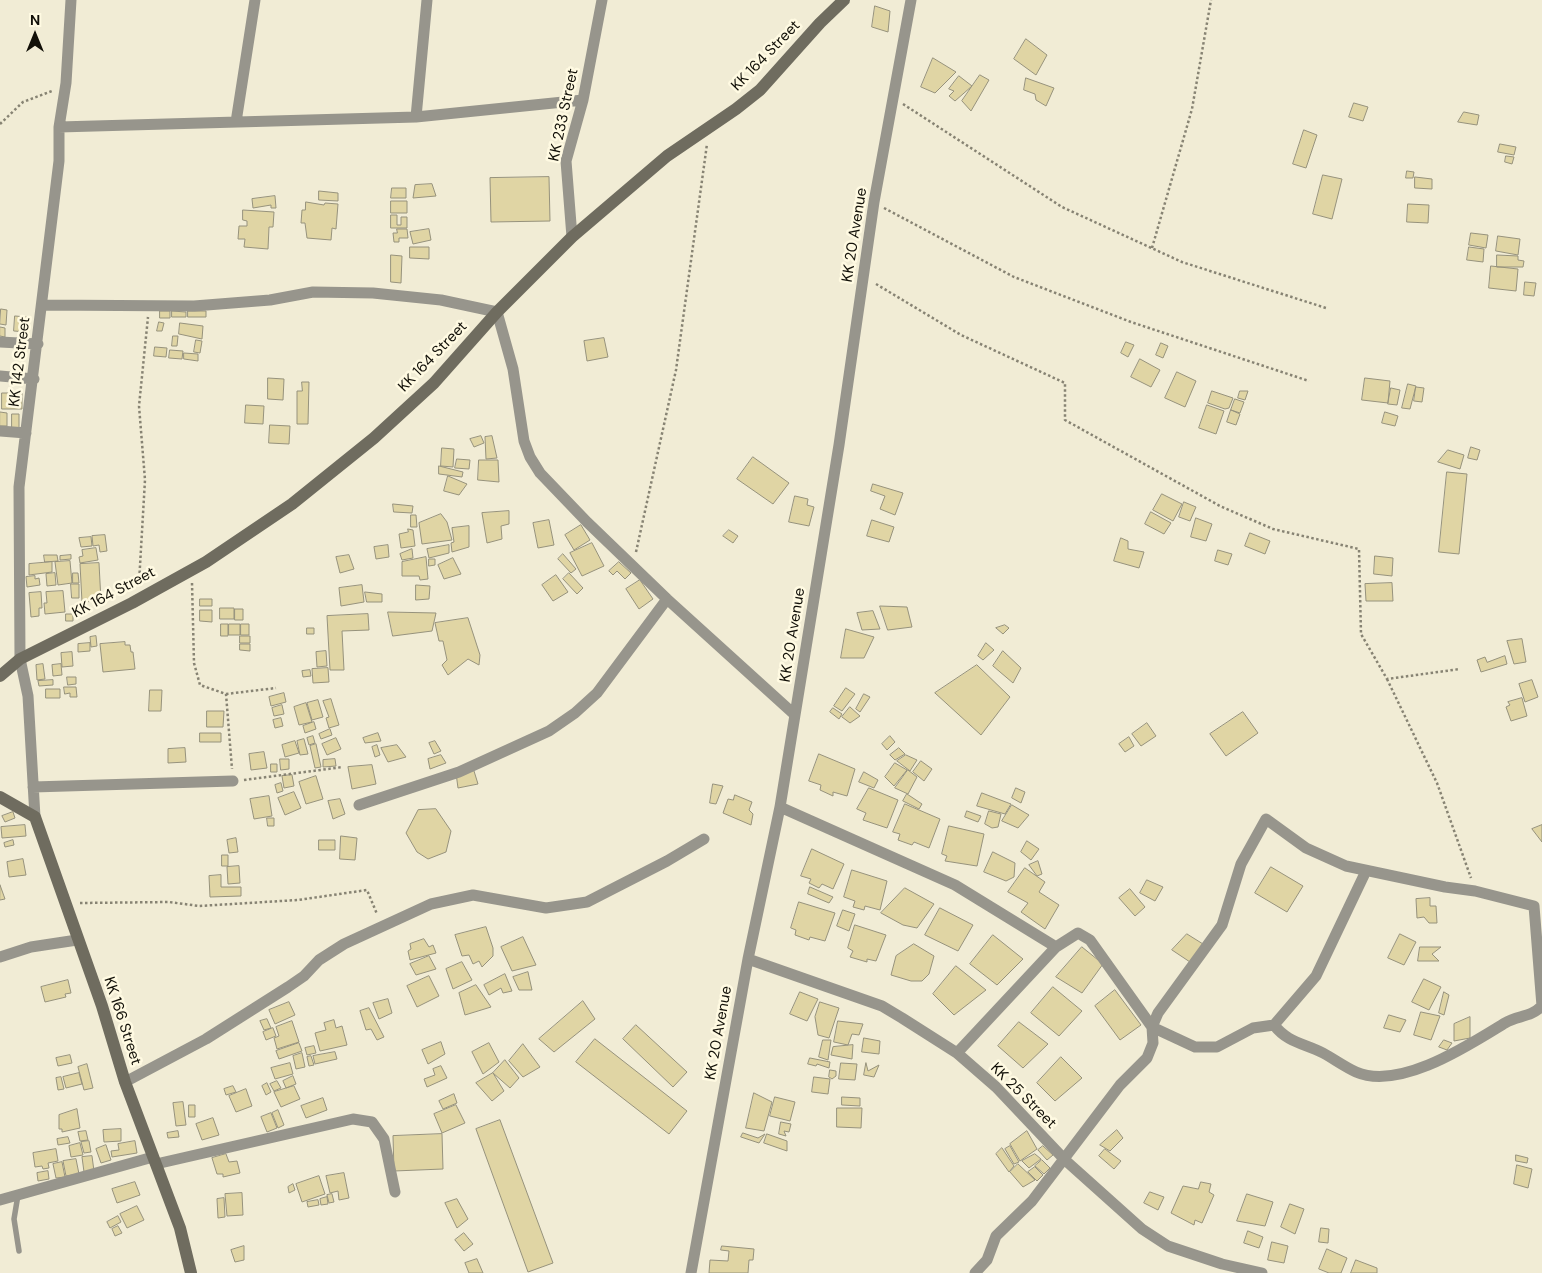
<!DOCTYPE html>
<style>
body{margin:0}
#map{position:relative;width:1542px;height:1273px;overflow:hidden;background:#f1ecd5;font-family:"DM Sans",sans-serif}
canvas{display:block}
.north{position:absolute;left:10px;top:10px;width:50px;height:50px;-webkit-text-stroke:4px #fffae2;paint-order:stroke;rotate:0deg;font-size:14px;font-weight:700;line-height:20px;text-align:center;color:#121008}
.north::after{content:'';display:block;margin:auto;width:18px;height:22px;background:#121008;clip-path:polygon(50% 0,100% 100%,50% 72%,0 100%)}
</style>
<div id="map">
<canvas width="1542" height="1273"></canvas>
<div class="north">N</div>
</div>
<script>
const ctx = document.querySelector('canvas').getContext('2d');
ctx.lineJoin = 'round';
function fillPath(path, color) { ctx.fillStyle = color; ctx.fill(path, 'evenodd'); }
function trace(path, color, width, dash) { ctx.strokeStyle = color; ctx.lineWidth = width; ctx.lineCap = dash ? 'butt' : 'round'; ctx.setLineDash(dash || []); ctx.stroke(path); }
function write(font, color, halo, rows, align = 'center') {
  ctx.font = font + ' "DM Sans",sans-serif'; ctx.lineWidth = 5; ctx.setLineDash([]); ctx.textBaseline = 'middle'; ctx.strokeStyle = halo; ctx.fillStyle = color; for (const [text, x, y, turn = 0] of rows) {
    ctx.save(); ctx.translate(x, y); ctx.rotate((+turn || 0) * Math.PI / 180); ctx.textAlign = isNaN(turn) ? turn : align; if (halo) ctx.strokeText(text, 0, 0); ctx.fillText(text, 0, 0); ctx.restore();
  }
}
const building = new Path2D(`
 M875,6L890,11L888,32L872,27Z
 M1026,39L1047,55L1036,75L1014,59Z
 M933,58L956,72L935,93L921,87Z
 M980,75L989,80L971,111L962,101Z
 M959,76L972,86L955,101L949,96L954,91L949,89Z
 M1026,78L1054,88L1046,106L1036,100L1035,94L1024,90Z
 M1354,103L1368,107L1363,121L1349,117Z
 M1464,112L1479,115L1477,125L1458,122Z
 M1304,130L1317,135L1306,168L1293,164Z
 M1500,144L1516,147L1514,155L1498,152Z
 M1506,156L1514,157L1512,164L1505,162Z
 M1407,171L1414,172L1413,178H1406Z
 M1323,175L1342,179L1332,219L1313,214Z
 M549,177L550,221L491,222L490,178Z
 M1415,177L1432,179V189L1415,188Z
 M432,184L436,196L413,198L415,185Z
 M392,188H406V198H391Z
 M319,191L338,193V201L319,200Z
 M275,196L276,208H271V205L253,208L252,199Z
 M391,201H407V213H391Z
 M306,202L324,205L325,203L338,204L336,229L332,228L331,240L307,238L305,223H301L302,210H305Z
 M1408,204L1429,205L1428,223L1407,222Z
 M243,210L274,212L273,227H269L268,249L244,247L245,239H238L239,226H247V221L243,220Z
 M391,215H397V225H401V217H407V228H391Z
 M397,229H407L408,238H399V242H394L393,233H397Z
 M429,229L431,240L413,244L410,232Z
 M1471,233L1488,235L1486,248L1469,245Z
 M1498,236L1520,239L1518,255L1496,251Z
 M410,247H429V259L410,258Z
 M1469,247L1484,249L1483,262L1467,260Z
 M391,255L402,256L401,283L391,282Z
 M1497,255L1518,256V260L1524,261L1523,267H1497Z
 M1491,266L1518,269L1516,291L1489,288Z
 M1525,282L1536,283L1534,296L1524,295Z
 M1,309L7,310L6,325L0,324Z
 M160,311H170V318H160Z
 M172,311L186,312V317H172Z
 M188,311H206V317H188Z
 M15,316L27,317L26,332L14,331Z
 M159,322L164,323L162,331H157Z
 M180,323L203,326L202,339L179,334Z
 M0,327L5,328V337L0,336Z
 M173,336H178L177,346H172Z
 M604,338L608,357L587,361L584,341Z
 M196,340L202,341L200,353L194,352Z
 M1126,342L1134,345L1128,357L1121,353Z
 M1161,343L1168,346L1163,358L1156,355Z
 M155,347L167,348L166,357L154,356Z
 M170,350L183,351L182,359L169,358Z
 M184,353L198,354V361L184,359Z
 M1140,359L1160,370L1151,387L1131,377Z
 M1177,372L1196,381L1185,407L1165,398Z
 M268,378L284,379L283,400L268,399Z
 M1365,378L1390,381L1388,403L1362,400Z
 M302,382H309L308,424H297V391H302Z
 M1408,384L1416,386L1410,409L1402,408Z
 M1416,387L1424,388L1422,402L1414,401Z
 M1391,388L1400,390L1397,405L1388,404Z
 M1212,391L1233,398L1229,408L1225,409L1208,403Z
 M1240,391H1248L1245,400L1238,398Z
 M2,393H22V409H2Z
 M1235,399L1244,402L1240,413L1231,410Z
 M246,405L264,406L263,424L245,423Z
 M1207,405L1224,411L1216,434L1199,428Z
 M1231,410L1240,414L1236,425L1227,422Z
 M0,412L7,413V426H0Z
 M1385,412L1398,416L1395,426L1382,423Z
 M12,414H19V429H12Z
 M270,425L290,426L289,444L269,443Z
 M481,436L484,443L474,447L470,439Z
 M492,436L497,458L486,459L485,437Z
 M1471,447L1480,450L1477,460L1468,458Z
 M442,448L454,449L453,467L441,466Z
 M1448,450L1464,455L1460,469L1438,462Z
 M753,457L789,483L773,504L737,479Z
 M457,459L470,460L469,469L455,468Z
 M479,460H498L499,482L478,480Z
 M439,466L463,472L462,477L439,474Z
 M1447,472L1467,474L1459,554L1439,552Z
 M448,476L467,484L459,495L444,491Z
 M873,484L903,493L895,515L880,509L885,496L871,491Z
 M1162,494L1182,504L1173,521L1153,510Z
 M795,496L808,499L807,505L814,507L809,526L789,522Z
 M1184,502L1196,507L1190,521L1179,517Z
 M393,504L413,506L412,513L394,512Z
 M509,511V524L501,526L502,539L487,543L482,513Z
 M1151,512L1171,523L1164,534L1145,524Z
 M441,514L447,522L452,540L422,544L419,523Z
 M411,515H416L417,527H411Z
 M1196,518L1212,524L1206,541L1191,537Z
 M549,520L554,545L538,548L533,523Z
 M872,520L894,527L889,542L867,536Z
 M581,525L590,540L574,550L565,535Z
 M469,526V547L452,552L451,543L454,542L452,528Z
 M408,529L413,530L415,546L401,548L399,534L408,532Z
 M729,530L738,536L733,543L723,536Z
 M1250,533L1270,541L1265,554L1245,546Z
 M105,535L107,551L100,552L99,545L93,546L92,536Z
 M91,537L92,546L81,547L79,538Z
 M1121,538L1128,541V549L1144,552L1139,568L1114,561Z
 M592,543L604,566L582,576L570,553Z
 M388,545L389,557L376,559L374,547Z
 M449,545V553L429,558L427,549Z
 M96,548L98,560L80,563L79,557L83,556L82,550Z
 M412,549L413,558L402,560L400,554Z
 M1218,550L1232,554L1228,565L1215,561Z
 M563,554L576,569L571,573L558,559Z
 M44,555H57L58,561L45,562Z
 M71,555V559L60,560V556Z
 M349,555L354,569L340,573L336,557Z
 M1375,556L1393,558L1392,576L1374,574Z
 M426,557L428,579L420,580L419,576H402V562Z
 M453,558L461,574L444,579L438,565Z
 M429,559H435V565L429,566Z
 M70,561L72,583L58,585L55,562Z
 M52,562V572L29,575V564Z
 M619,562L631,573L625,579L617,571L613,575L609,571Z
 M99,563L101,601L82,602L80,564Z
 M55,573L56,585L47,586L46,574Z
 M73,573H78L79,583H73Z
 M569,573L583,588L577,594L563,579Z
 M556,575L568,592L553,601L542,585Z
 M35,576V579L39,578L40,585L27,587L26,577Z
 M640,580L653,599L639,609L626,589Z
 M1392,583L1393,601H1366L1365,584Z
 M71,584H79V598H72Z
 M362,585L364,602L341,606L339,588Z
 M416,585L430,586L429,599L416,600Z
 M63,591L65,612L45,614L44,603H47L46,592Z
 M41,592L42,608H39V616L31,617L29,593Z
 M365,592L382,594V602H367Z
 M200,599H212V606H200Z
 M74,606H83V612H74Z
 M880,606L907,607L912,627L888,630Z
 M220,608H234V619H220Z
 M235,609H243V620H235Z
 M200,610H212V622L200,621Z
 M873,611L880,629L862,630L857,613Z
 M388,612L436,613L432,631L393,636Z
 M66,614H73V621H66Z
 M368,614L369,630L342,631L344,670H330L327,616Z
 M468,618L480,655L479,665L468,659L448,675L442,665L447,660L443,641H439L435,623Z
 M221,624H228V636H221Z
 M229,624H240V635H229Z
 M241,624H249V635H241Z
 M1005,625L1009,628L1003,634L996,628Z
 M307,628H314V634H307Z
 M846,629L874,637L864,658H841Z
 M96,636L97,646L91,647L90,637Z
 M240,636H250V643H240Z
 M1522,639L1526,662L1514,664L1507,641Z
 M125,642V645H130L131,652H133L135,669L103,672L100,644Z
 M90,643V651L78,652V644Z
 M986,643L994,650L983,660L978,656Z
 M240,644H250V651L240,650Z
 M326,651L327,666L317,667L316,652Z
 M1003,651L1021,668L1013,683L993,666Z
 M72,652L73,666L62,667L61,653Z
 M1505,656L1507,664L1481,672L1477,660L1485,657L1487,662Z
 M43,664L45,679L37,680L36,665Z
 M61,664L62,675L53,676L52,665Z
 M977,665L1010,697L981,735L935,693Z
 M328,668L329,682L313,683L312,669Z
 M310,670L311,676L303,677L302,671Z
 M67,677H76V684L68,685Z
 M53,680V685L39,686L38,681Z
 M1532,680L1538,697L1525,702L1519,684Z
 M64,687H76L77,697H70V693L65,694Z
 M846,688L855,694L842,711L834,706Z
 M46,689H60V698H46Z
 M150,690H162L161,711H149Z
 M284,693L286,702L271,706L269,697Z
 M864,694L870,697L860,712L856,709Z
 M1522,698L1527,716L1511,721L1506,707L1510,705L1508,702Z
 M331,699L339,725L329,728L326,718L329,717L323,701Z
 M318,700L323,717L312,720L307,703Z
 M306,703L312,722L299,725L294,707Z
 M282,705L284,714L274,716L272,708Z
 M850,707L860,716L850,723L842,717Z
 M833,708L842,714L839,719L830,712Z
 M207,711H224L223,727H207Z
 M1243,712L1258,733L1226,756L1210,734Z
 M281,718L283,726L275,728L273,720Z
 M314,722L316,729L305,733L303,726Z
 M1147,723L1156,736L1141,746L1132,734Z
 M330,729L332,735L321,739L319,734Z
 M200,733H221V742H200Z
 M378,733L381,741L365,743L363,738Z
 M313,736L315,743L309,745L307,738Z
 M890,736L895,742L887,750L882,744Z
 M1129,737L1134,746L1125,752L1119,744Z
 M336,738L341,749L327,755L322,744Z
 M304,739L308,754L300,755L297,741Z
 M295,741L299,753L285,757L282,745Z
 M435,741L441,751L434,754L429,743Z
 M316,744L321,767L315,768L310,746Z
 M377,745L380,755L375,757L372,747Z
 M397,745L406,757L388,762L381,748Z
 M185,748L186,762L168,763V749Z
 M899,748L905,754L895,760L890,755Z
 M264,752L267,768L251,770L249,754Z
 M819,754L855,769L847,796L833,792V796L820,790L821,785L809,781Z
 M441,755L446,763L430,769L428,759Z
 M906,755L917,760L910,771L897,761Z
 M280,759H289V769L281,770Z
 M335,759L336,766L323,767V760Z
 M921,761L932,769L924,781L913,772Z
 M895,763L907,770L894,786L885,777Z
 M271,764H277V772H271Z
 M372,765L376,784L352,789L348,767Z
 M908,770L917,777L908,794L895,788Z
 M474,771L478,784L458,788L456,773Z
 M864,772L878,780L874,788L859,782Z
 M292,775L294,786L284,788L282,776Z
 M316,776L323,799L306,804L299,782Z
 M281,783L283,791L277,793L275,785Z
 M713,784L723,786L716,804L710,803Z
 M869,788L898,800L887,828L863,820L866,813L857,809Z
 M1016,788L1025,792L1021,803L1012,798Z
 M294,792L301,808L285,815L278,798Z
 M982,793L1011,804L1005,814L977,806Z
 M907,794L922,804L919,809L903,801Z
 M735,795L752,802L749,810L753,814L751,825L723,813L728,799L733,800Z
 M269,796L272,816L254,819L250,799Z
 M340,799L345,814L333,819L328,801Z
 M905,804L940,819L929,848L914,842L912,845L898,840L900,834L893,832Z
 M1012,805L1029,815L1018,828L1002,821Z
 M436,809L451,831L446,852L428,859L417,852L406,833L418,810Z
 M967,811L981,816L978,822L965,817Z
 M989,811L1001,814L998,827L992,828L985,824Z
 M13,812L15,818L5,822L2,816Z
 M267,818H274V826H268Z
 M25,825L26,836L2,838L1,827Z
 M1542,825V842L1532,829Z
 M949,826L984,834L977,866L945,861L947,856L942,854Z
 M341,836L357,838L355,860L340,859Z
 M236,838L238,852L229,853L227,840Z
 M13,840L14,845L5,847L4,843Z
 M319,840H335V850H319Z
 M1027,841L1039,849L1031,860L1021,852Z
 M812,849L844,864L833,889L822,884L819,888L809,883L811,879L801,876Z
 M993,852L1015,863L1014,877L1006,881L984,872Z
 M222,855H228V866H222Z
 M23,859L26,875L9,877L7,862Z
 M1038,861L1042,874L1037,876L1029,865Z
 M239,866L240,883L228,884L227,867Z
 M1271,867L1303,886L1287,912L1255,893Z
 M1025,868L1045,882L1039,892L1059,905L1045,929L1021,912L1028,903L1008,892Z
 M852,870L887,881L880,910L865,906L864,910L853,907L855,901L844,897Z
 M221,875V887H241V896L210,897L209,876Z
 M1147,880L1163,887L1155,901L1140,893Z
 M0,885L5,899L0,900Z
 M810,887L833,897L829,903L808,894Z
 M905,888L934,904L917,928L903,925L881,913Z
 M1130,889L1145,907L1135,916L1119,898Z
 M1430,898V906H1436L1437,923H1429L1424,917L1417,918L1416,899Z
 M799,902L835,913L825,941L810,937L809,940L795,935L796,930L791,928Z
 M940,908L973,925L958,951L925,935Z
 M843,910L855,914L849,931L837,926Z
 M855,925L886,935L876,961L867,959V962L850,957L853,951L848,948Z
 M486,927L493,948V956L482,967L479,961L473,964L469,955L462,956L455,935Z
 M1187,934L1203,944L1190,962L1172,950Z
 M1400,934L1416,942L1404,965L1388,958Z
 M993,935L1023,959L997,985L970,964Z
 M523,937L536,965L512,971L501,947Z
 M424,939L429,947L433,945L436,953L410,960L408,951L411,949L410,944Z
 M914,944L934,956L929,974L922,981H911L891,975L896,956Z
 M1082,947L1103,964L1082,993L1056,977Z
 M1420,947H1441L1432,954L1439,961H1418Z
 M429,956L436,969L416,975L410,964Z
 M462,962L472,980L453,989L446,969Z
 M956,966L986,990L954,1015L933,994Z
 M528,972L532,990H519L513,977Z
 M505,974L512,991L503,993L501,988L489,995L484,985Z
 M429,976L439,996L417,1007L407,986Z
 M1424,979L1441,987L1429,1010L1412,1002Z
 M68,980L71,993L65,994L66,997L45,1002L41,987Z
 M476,985L491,1007L465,1015L459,993Z
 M1053,987L1082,1011L1059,1036L1031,1013Z
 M1115,990L1141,1025L1120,1040L1095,1006Z
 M800,992L818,999L807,1021L790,1014Z
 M1444,992L1449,995L1444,1015L1439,1013Z
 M388,999L392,1013L379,1019L373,1003Z
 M583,1001L595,1019L554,1052L539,1039Z
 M289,1002L295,1015L275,1024L269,1010Z
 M820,1002L839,1008L829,1038L818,1035L815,1017Z
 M369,1008L384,1037L377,1040L371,1029L366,1030L360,1011Z
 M1421,1012L1440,1016L1431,1040L1414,1035Z
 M1389,1015L1406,1020L1400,1032L1384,1028Z
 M1470,1017V1038L1454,1041V1024Z
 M267,1019L271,1028L264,1030L260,1021Z
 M334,1020L336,1028L342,1026L347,1045L320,1051L315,1033L326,1030L324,1023Z
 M292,1021L299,1042L277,1049L274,1038L279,1036L276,1027Z
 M838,1021L863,1024L859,1035L852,1034L848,1045L834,1042Z
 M1019,1022L1048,1044L1023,1068L998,1046Z
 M636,1025L687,1072L673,1087L623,1039Z
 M273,1028L276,1036L266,1040L263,1032Z
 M864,1038L880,1041L879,1054L862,1052Z
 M595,1039L687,1111L669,1134L576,1062Z
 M823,1040H831L828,1060L819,1057Z
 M1444,1040L1452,1043L1447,1050L1439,1047Z
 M441,1042L445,1054L428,1064L422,1050Z
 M299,1043L302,1051L279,1059L276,1051Z
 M489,1043L499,1062L483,1074L472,1052Z
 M523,1044L540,1067L523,1077L509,1061Z
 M853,1045L852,1059L831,1055L833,1047Z
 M314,1046L316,1053L307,1055L305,1048Z
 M335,1052L337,1059L315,1064L313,1056Z
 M302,1053L305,1067L296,1069L293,1056Z
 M70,1055L72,1063L58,1066L56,1058Z
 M311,1056L314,1065L309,1066L307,1057Z
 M1061,1057L1082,1078L1055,1101L1037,1083Z
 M810,1058L830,1062L829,1068L817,1064L816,1066L808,1064Z
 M505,1060L519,1078L510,1088L493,1073Z
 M290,1063L293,1074L275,1079L271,1068Z
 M841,1063L857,1064L855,1080L839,1079Z
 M866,1063L868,1071L879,1065L874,1077L864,1075Z
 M87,1064L93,1088L84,1090L78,1067Z
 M441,1066L447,1078L427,1087L424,1079L435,1075L433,1069Z
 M830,1070L836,1071V1076L832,1079L829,1077Z
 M79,1073L82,1084L66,1088L63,1077Z
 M493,1073L504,1091L492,1101L476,1083Z
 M293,1076L296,1084L286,1088L283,1081Z
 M61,1077L64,1089L58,1090L56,1078Z
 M814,1077L830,1079L828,1094L812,1092Z
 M277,1081L281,1088L274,1091L270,1084Z
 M267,1083L271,1092L266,1095L262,1086Z
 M233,1086L236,1092L226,1095L224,1089Z
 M294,1086L300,1099L281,1107L274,1092Z
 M246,1089L252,1106L236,1112L229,1096Z
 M754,1093L772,1102L764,1131L746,1128Z
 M454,1094L457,1103L443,1109L439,1101Z
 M775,1097L795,1102L790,1121L770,1116Z
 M842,1097L860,1098V1106L842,1105Z
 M323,1098L327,1110L306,1118L301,1106Z
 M183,1102L186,1125L176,1126L173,1103Z
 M189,1105H195V1117H189Z
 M456,1105L465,1123L442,1133L434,1114Z
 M837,1108H862L861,1128L837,1127Z
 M77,1109L80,1128L62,1132V1129H59V1115Z
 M278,1110L284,1125L278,1128L272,1113Z
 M271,1113L277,1128L267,1132L261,1117Z
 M213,1118L219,1135L202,1140L196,1124Z
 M500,1120L553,1263L528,1272L476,1129Z
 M781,1122L791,1124L789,1132L784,1131L786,1136L779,1134Z
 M121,1129V1141L104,1142L103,1130Z
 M1117,1130L1123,1138L1110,1151L1100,1145Z
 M86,1131L88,1140L80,1141L78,1132Z
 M178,1131L179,1137L168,1138L167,1133Z
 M1027,1131L1037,1149L1020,1161L1010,1144Z
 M743,1133L758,1138L765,1134L759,1143L741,1137Z
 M442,1134L443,1169L394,1171L393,1136Z
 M767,1134L787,1141V1151L764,1143Z
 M68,1137L70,1143L58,1145L57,1139Z
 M89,1141L91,1152L84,1153L81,1142Z
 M135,1141L137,1153L112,1157L111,1151L119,1150L118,1144Z
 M80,1143L83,1155L71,1157L69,1146Z
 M106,1145L111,1160L101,1163L96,1149Z
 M1010,1146L1019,1162L1014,1164L1005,1149Z
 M1043,1146L1053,1155L1047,1160L1038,1150Z
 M1002,1148L1014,1166L1009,1172L996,1154Z
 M56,1149L58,1161L48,1163L49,1168L43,1169L42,1166L35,1167L33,1153Z
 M1105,1149L1121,1161L1114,1169L1099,1156Z
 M226,1154L229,1162L237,1161L240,1173L223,1177V1174H217L212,1158Z
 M1035,1154L1041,1159L1029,1168L1022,1161Z
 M1516,1155L1528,1158L1527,1163L1516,1161Z
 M92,1156L94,1171L84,1172L82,1157Z
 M76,1159L79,1174L66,1176L63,1161Z
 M1042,1160L1050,1168L1044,1174L1035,1166Z
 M62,1162L65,1177L56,1178L53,1164Z
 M1018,1164L1035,1180L1023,1187L1010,1172Z
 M1517,1165L1532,1169L1528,1188L1514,1184Z
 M1035,1167L1043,1175L1037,1181L1028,1172Z
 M48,1171L49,1179L38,1181L37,1173Z
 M344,1173L349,1198L339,1200L338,1191L330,1193L326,1176Z
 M319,1176L325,1194L302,1202L296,1184Z
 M135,1182L140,1195L117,1203L112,1189Z
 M1201,1182L1211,1184L1209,1192L1214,1195L1202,1223L1195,1220L1194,1225L1171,1213L1183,1186L1198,1189Z
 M293,1184L295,1190L289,1193L288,1187Z
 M1150,1192L1164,1197L1158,1210L1144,1203Z
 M242,1193L243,1215L227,1216L225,1194Z
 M332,1194L334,1202L329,1203L327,1195Z
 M1247,1194L1273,1202L1265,1226L1237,1221Z
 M327,1197L328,1204L321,1205L320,1199Z
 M224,1198L225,1217L218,1218L217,1199Z
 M457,1199L468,1219L457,1228L445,1203Z
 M318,1200L319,1205L308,1207L307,1202Z
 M1290,1204L1304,1209L1295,1234L1281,1227Z
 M137,1206L144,1220L127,1228L120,1214Z
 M118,1216L121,1222L110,1228L107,1222Z
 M118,1226L122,1233L115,1236L112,1229Z
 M1321,1228L1329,1229L1328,1243L1319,1242Z
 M1248,1231L1263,1237L1259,1248L1244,1243Z
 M464,1233L473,1244L464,1251L455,1240Z
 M1272,1242L1288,1246L1284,1263L1268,1260Z
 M244,1246V1260L235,1262L231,1250Z
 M722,1246L754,1249L753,1260H749L748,1273H709L710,1260L728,1261L729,1251L721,1250Z
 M1327,1249L1347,1258L1341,1273H1329L1319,1269Z
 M477,1259L483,1273H469L465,1263Z
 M1356,1260L1377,1268V1273H1351Z`);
fillPath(building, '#e0d5a4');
trace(building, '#96927c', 1);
trace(new Path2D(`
 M903,104L1062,207L1182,262L1326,308
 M0,124L23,102L52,91
 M884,208L1014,277L1131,322L1309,381
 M1152,248L1192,109L1211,0
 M876,284L961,335L1065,383V420L1220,506L1273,529L1359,549L1361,634L1387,679L1460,669
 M636,552L676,370L707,144
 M139,583L145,480L139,406L148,317
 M192,583L194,663L200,685L226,694L232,769
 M1387,679L1437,783L1471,878
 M226,694L276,688
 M244,780L343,767
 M80,903L169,902L199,906L298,900L367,890L377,914`), '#878373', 2.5, [2.5, 2.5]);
trace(new Path2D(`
 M18,1195L14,1219L19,1251`), '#97958c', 5.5);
trace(new Path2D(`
 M416,117L427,0
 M236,122L255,0
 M59,127L416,117L583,100
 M572,237L566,161L583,100L602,0
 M43,305L194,306L270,300L313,292L373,293L441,300L497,312L513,369L524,441L530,457L540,473L587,522L667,599L795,715
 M0,342L38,344
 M0,376L34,379
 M0,431L26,433
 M33,787L233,781
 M359,805L459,772L549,731L575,713L597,693L667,599
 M780,807L955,885L1056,947
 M35,817L28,696L20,659L19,487L59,161V127L66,83L71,0
 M0,957L31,947L77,940
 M748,959L882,1006L902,1018L957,1053L996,1087L1065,1160L1142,1229L1168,1246L1222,1264L1262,1273
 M1274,1025L1316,976L1366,871
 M957,1053L1056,947L1078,933L1090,940L1152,1027L1195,1047H1217L1253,1028L1274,1025C1288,1043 1304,1043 1323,1053C1334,1059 1345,1067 1356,1072C1400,1091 1469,1045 1505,1023C1518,1015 1530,1018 1542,1006
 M125,1082L206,1039L288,987L304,976L319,960L344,944L431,904L473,895L546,908L587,902L667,861L704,839
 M156,1164L353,1119L372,1122L384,1139L395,1192
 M0,1200L153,1157
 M691,1273L748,959L780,807L839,445L874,202L911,0
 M975,1273L987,1260L996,1236L1032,1201L1120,1085L1147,1058L1153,1043L1152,1027L1158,1013L1222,925L1241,864L1266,819L1306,848L1346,866L1445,887L1475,891L1534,906L1542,1006`), '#97958c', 11);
trace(new Path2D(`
 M0,676L20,659L132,603L206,562L292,504L374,438L434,383L497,312L572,237L667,156L736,109L760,90L820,23L844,0
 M0,797L35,817L102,1006L125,1082L180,1228L191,1273`), '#6f6c5f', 12);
write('15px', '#121008', '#fffae2', [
 ["KK 164 Street",766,56,-46],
 ["KK 233 Street",564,115,-78],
 ["KK 20 Avenue",855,235,-81],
 ["KK 164 Street",433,357,-46],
 ["KK 142 Street",20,362,-83],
 ["KK 164 Street",114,593,-28],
 ["KK 20 Avenue",793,635,-81],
 ["KK 166 Street",122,1021,72],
 ["KK 20 Avenue",719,1033,-80],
 ["KK 25 Street",1023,1096,45]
]);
</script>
